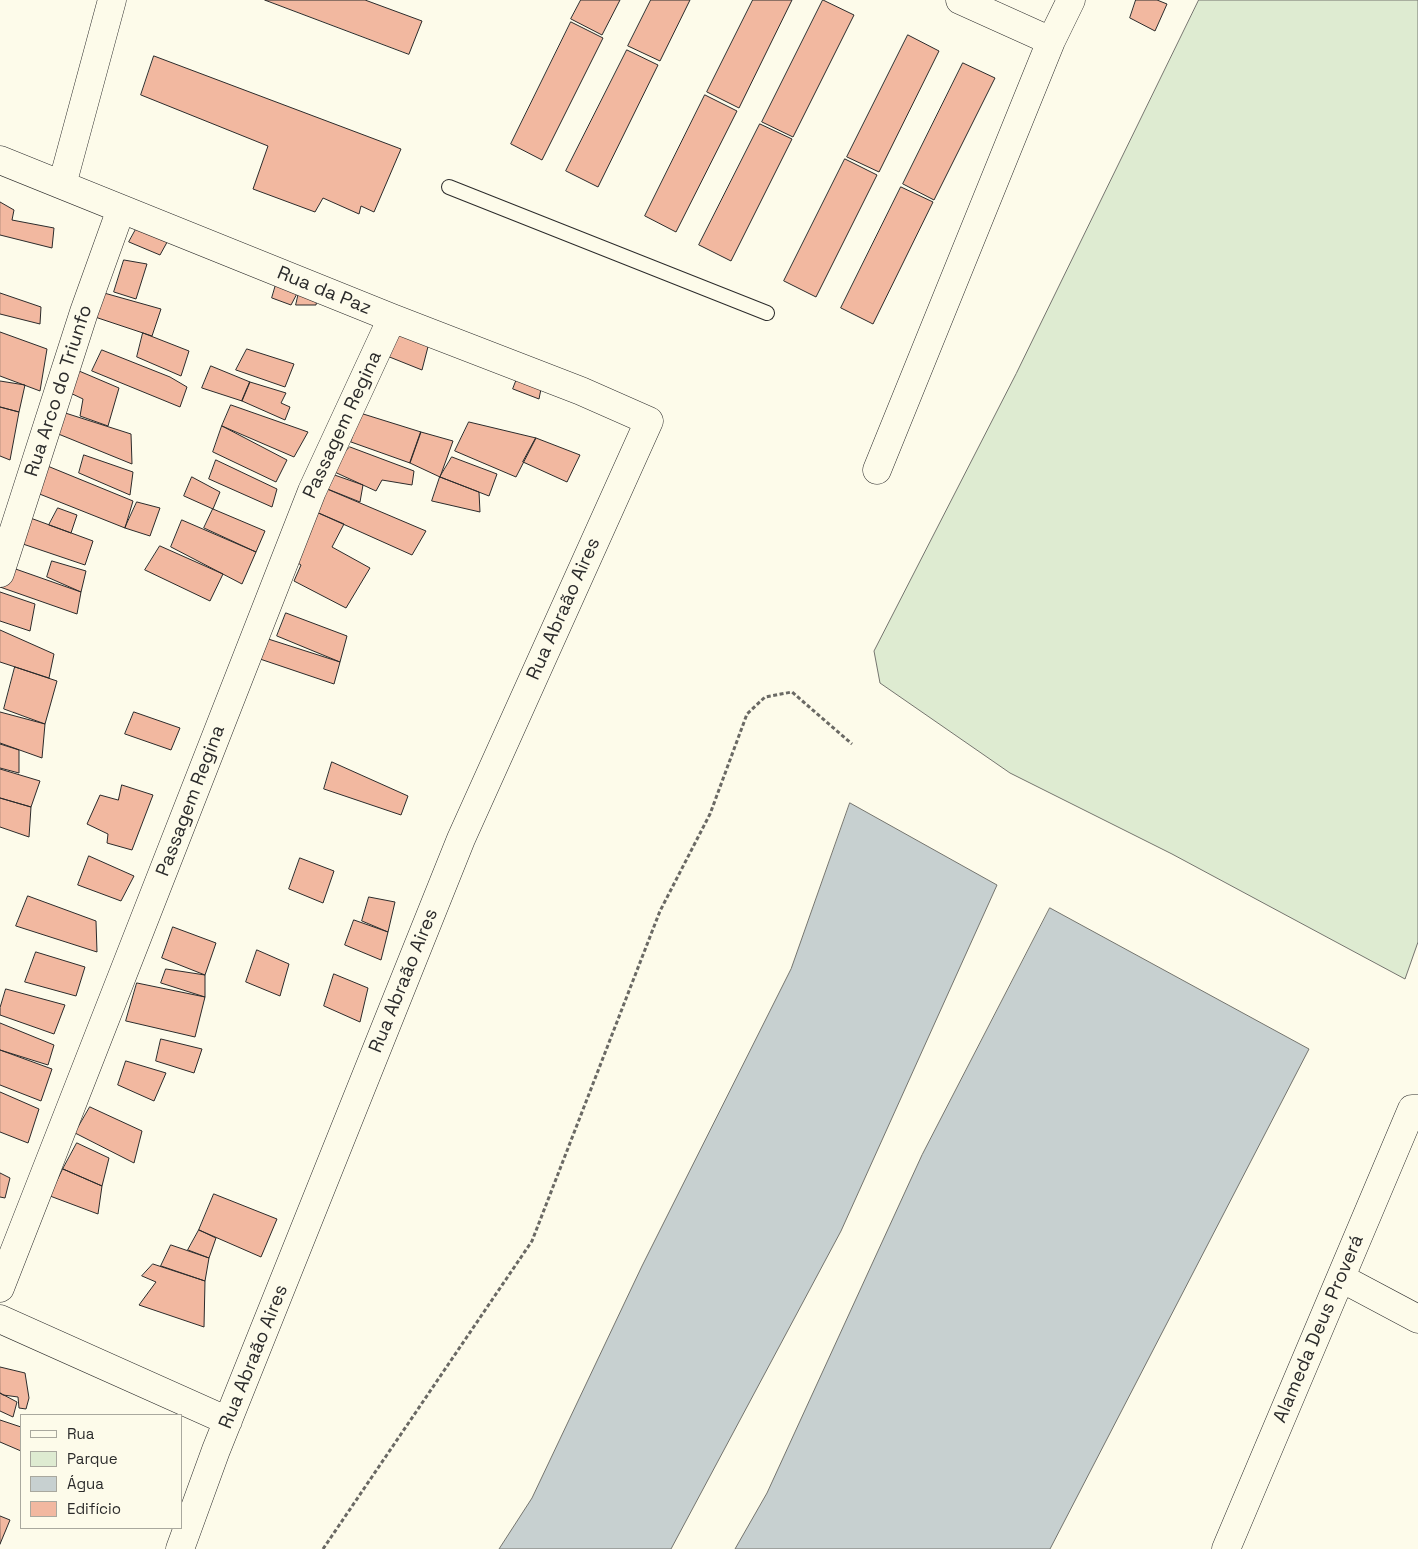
<!DOCTYPE html>
<meta charset="utf-8">
<style>
body{margin:0}
#map{position:relative;width:1418px;height:1549px;overflow:hidden;background:#fdfbea;font-family:"Space Grotesk",sans-serif}
canvas{display:block}
.legend{position:absolute;left:20px;top:1414px;width:162px;height:115px;box-sizing:border-box;background:#fdfbea;border:1px solid #a9a89e;margin:0;padding:6px 9px;list-style:none;font-size:15px;color:#2b2b2b}
.legend li{display:flex;align-items:center;gap:10px;height:25px}
.legend b{width:25px;border:1px solid #a9a89e}
</style>
<div id="map">
<canvas width="1418" height="1549"></canvas>
<ul class="legend">
<li><b style="height:6px;background:#fdfbea"></b>Rua</li>
<li><b style="height:14px;background:#deebd1"></b>Parque</li>
<li><b style="height:14px;background:#c7d0d0"></b>Água</li>
<li><b style="height:14px;background:#f2b8a0"></b>Edifício</li>
</ul>
</div>
<script>
const ctx = document.querySelector('canvas').getContext('2d');
ctx.lineJoin = 'round';
function fillPath(path, color) { ctx.fillStyle = color; ctx.fill(path, 'evenodd'); }
function trace(path, color, width, dash) { ctx.strokeStyle = color; ctx.lineWidth = width; ctx.lineCap = dash ? 'butt' : 'round'; ctx.setLineDash(dash || []); ctx.stroke(path); }
function write(font, color, halo, rows, align = 'center') {
  ctx.font = font + ' "Space Grotesk",sans-serif'; ctx.lineWidth = 4; ctx.setLineDash([]); ctx.textBaseline = 'middle'; ctx.strokeStyle = halo; ctx.fillStyle = color; for (const [text, x, y, turn = 0] of rows) {
    ctx.save(); ctx.translate(x, y); ctx.rotate((+turn || 0) * Math.PI / 180); ctx.textAlign = isNaN(turn) ? turn : align; if (halo) ctx.strokeText(text, 0, 0); ctx.fillText(text, 0, 0); ctx.restore();
  }
}
const green = new Path2D(`
 M1199,0H1418V942L1405,979L1172,854L1010,773L880,683L874,651L1016,374Z`);
fillPath(green, '#deebd1');
trace(green, '#74746e', 1);
const water = new Path2D(`
 M850,803L997,885L841,1231L671,1549H499L532,1498L642,1266L791,969Z
 M1050,908L1309,1049L1050,1549H735L767,1493L922,1155Z`);
fillPath(water, '#c7d0d0');
trace(water, '#74746e', 1);
const building = new Path2D(`
 M265,0H365L422,21L409,54Z
 M581,0H620L602,35L571,19Z
 M651,0H690L660,61L628,46Z
 M753,0H792L739,108L707,92Z
 M823,0L854,15L793,137L762,122Z
 M1136,0H1157L1167,4L1155,31L1130,18Z
 M571,22L603,38L542,160L511,144Z
 M908,35L939,51L879,172L847,157Z
 M627,50L658,65L598,187L566,171Z
 M154,56L401,149L374,212L361,206L359,214L323,198L315,212L253,189L268,146L141,95Z
 M963,63L995,78L934,200L903,184Z
 M705,95L737,111L676,232L645,216Z
 M760,124L792,139L731,261L699,245Z
 M845,159L877,175L816,297L784,281Z
 M901,187L933,202L873,324L841,308Z
 M0,202L14,210L12,220L54,228L52,248L0,235Z
 M140,222L171,235L160,255L129,242Z
 M124,260L147,264L136,299L114,292Z
 M277,281L300,288L291,305L272,298Z
 M300,288L318,294L316,305H296Z
 M97,291L161,309L152,336L89,315Z
 M0,293L41,307L40,324L0,314Z
 M389,325L430,339L422,370L387,356Z
 M0,332L47,349L40,391L0,376Z
 M143,333L189,351L181,376L137,357Z
 M247,349L294,364L285,387L236,370Z
 M102,350L170,377L187,387L180,407L92,371Z
 M211,366L250,382L242,401L202,388Z
 M72,368L119,388L108,426L80,416L83,399L64,390Z
 M518,376L542,384L539,399L513,389Z
 M0,381L25,385L19,412L0,407Z
 M250,382L286,393L281,403L290,407L285,420L242,401Z
 M231,405L308,432L294,457L222,426Z
 M0,407L19,412L10,460L0,456Z
 M59,411L131,434L132,464L51,431Z
 M360,413L421,432L410,463L351,442Z
 M469,422L536,438L516,477L455,451Z
 M222,426L287,460L276,482L213,452Z
 M421,432L453,441L440,477L410,463Z
 M536,438L580,455L567,482L523,462Z
 M350,447L414,471L412,485L382,480L376,491L328,469Z
 M84,455L133,472L130,495L79,473Z
 M452,457L497,474L489,496L440,477Z
 M216,460L277,489L272,507L209,479Z
 M45,465L133,501L125,528L37,493Z
 M326,472L363,485L360,502L320,486Z
 M192,477L220,492L213,509L184,496Z
 M440,477L479,492L480,512L432,501Z
 M320,486L426,531L412,555L305,507Z
 M137,502L160,508L150,536L125,528Z
 M58,508L77,515L71,533L49,525Z
 M213,509L265,531L256,552L204,528Z
 M314,511L344,524L332,547L370,568L346,608L294,581L301,565L292,559Z
 M25,516L93,541L85,565L11,540Z
 M182,520L256,552L242,584L171,547Z
 M160,546L223,574L210,601L145,570Z
 M52,561L86,571L81,592L47,577Z
 M7,566L81,592L77,614L0,587V578Z
 M0,592L35,604L30,631L0,621Z
 M286,613L347,636L340,662L277,636Z
 M0,630L54,654L49,678L0,662Z
 M262,637L340,662L334,684L254,657Z
 M15,667L57,681L45,724L4,709Z
 M0,712L45,724L42,758L0,743Z
 M134,712L180,728L171,750L125,734Z
 M0,744L19,750V773L0,768Z
 M332,762L408,796L401,815L324,789Z
 M0,769L40,781L31,807L0,798Z
 M122,785L153,795L132,850L107,843L108,834L87,824L100,795L118,800Z
 M0,798L31,807L29,837L0,827Z
 M89,856L134,876L121,901L78,885Z
 M300,858L334,871L323,903L289,889Z
 M28,896L96,921L97,952L16,926Z
 M369,897L395,902L388,932L362,921Z
 M354,920L388,932L381,960L345,945Z
 M173,927L216,943L205,975L162,958Z
 M257,950L289,964L280,996L246,982Z
 M36,952L85,967L76,996L25,982Z
 M166,969L205,975V997L161,983Z
 M334,974L368,988L360,1022L324,1006Z
 M137,983L205,997L195,1037L126,1021Z
 M6,989L65,1005L54,1034L0,1015V1008Z
 M0,1023L54,1045L48,1065L0,1050Z
 M161,1039L202,1049L194,1073L156,1061Z
 M0,1050L52,1069L41,1101L0,1085Z
 M126,1061L166,1073L154,1101L118,1085Z
 M0,1092L39,1109L28,1143L0,1132Z
 M90,1107L142,1131L134,1163L75,1133Z
 M77,1143L109,1158L102,1186L63,1169Z
 M63,1169L102,1186L98,1214L50,1196Z
 M0,1173L10,1178L5,1198L0,1197Z
 M214,1194L277,1219L261,1257L199,1230Z
 M199,1230L216,1238L209,1258L188,1250Z
 M171,1245L209,1258L205,1281L161,1266Z
 M153,1264L205,1281L204,1327L139,1305L156,1282L142,1276Z
 M0,1367L25,1373L29,1398L26,1409L19,1408L18,1397L3,1395L0,1393Z
 M0,1393L17,1402L13,1417L0,1411Z
 M0,1420L21,1427V1451L0,1442Z
 M0,1516L10,1520L0,1544Z`);
fillPath(building, '#f2b8a0');
trace(building, '#2b2b2b', 1);
const service = new Path2D(`
 M449,187L767,313`);
const minor = new Path2D(`
 M960,0L1051,41
 M0,160L392,318L581,391L649,421L461,839L216,1450L180,1549
 M62,185L112,0
 M877,470L1051,41L1071,0
 M0,573L84,312L121,209
 M1341,1278L1418,1319
 M0,1288L312,491L392,318
 M0,1319L228,1421
 M1226,1549L1412,1109H1418`);
trace(service, '#2b2b2b', 16);
trace(minor, '#2b2b2b', 29);
trace(new Path2D(`
 M323,1549L532,1241L660,911L710,814L747,714L765,697L792,692L852,744`), '#6a6964', 3, [4, 2.5]);
trace(service, '#fdfbea', 14);
trace(minor, '#fdfbea', 28);
write('19px', '#2b2b2b', '#fdfbea', [
 ["Rua da Paz",324,291,22],
 ["Rua Arco do Triunfo",59,391,-72],
 ["Passagem Regina",343,425,-65],
 ["Rua Abraão Aires",564,609,-66],
 ["Passagem Regina",191,801,-69],
 ["Rua Abraão Aires",404,981,-68],
 ["Alameda Deus Proverá",1319,1329,-67],
 ["Rua Abraão Aires",254,1357,-68]
]);
</script>
